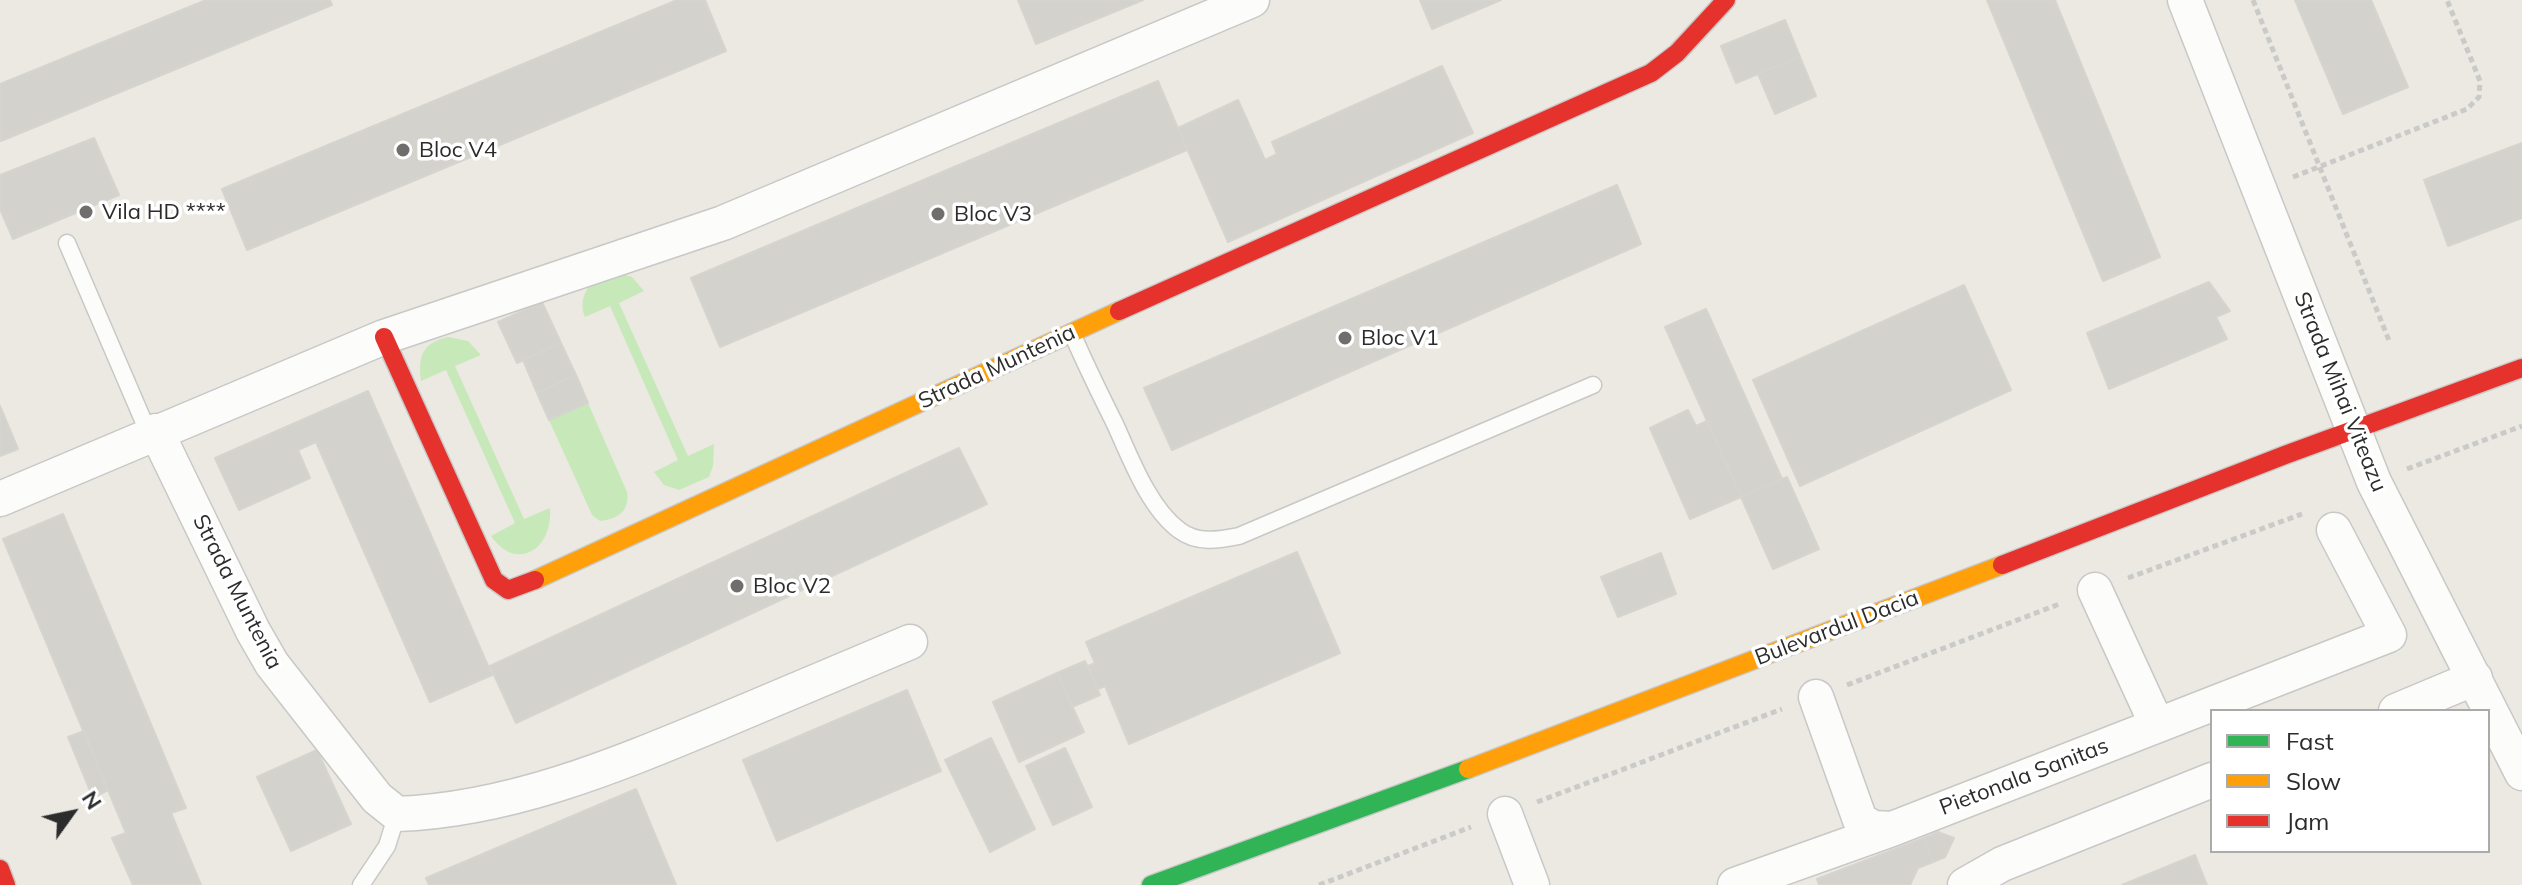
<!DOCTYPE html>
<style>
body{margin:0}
#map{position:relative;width:2522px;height:885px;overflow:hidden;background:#ebe9e2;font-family:Mulish,sans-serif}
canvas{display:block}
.legend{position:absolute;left:2210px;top:709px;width:280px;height:144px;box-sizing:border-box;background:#fff;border:2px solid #ababab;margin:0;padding:10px 14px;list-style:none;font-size:24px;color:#2c2c2c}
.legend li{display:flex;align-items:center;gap:16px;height:40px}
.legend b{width:40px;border:2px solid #ababab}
.north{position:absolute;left:32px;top:773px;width:80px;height:80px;-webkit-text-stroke:6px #fff;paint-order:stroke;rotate:57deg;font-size:22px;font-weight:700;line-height:32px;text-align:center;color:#2c2c2c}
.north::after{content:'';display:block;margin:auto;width:28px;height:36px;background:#2c2c2c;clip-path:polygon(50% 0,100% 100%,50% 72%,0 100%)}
</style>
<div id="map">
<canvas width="2522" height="885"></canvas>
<ul class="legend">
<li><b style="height:10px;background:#30b455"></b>Fast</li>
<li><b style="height:10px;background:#ff9f0a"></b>Slow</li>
<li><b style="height:10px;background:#e5322d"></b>Jam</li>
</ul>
<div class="north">N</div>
</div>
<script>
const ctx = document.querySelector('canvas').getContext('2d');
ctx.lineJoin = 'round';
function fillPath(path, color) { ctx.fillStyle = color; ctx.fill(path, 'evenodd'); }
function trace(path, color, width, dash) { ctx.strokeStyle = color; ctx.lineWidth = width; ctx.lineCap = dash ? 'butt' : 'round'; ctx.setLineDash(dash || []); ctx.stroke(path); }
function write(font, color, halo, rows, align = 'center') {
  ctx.font = font + ' Mulish,sans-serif'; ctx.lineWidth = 7; ctx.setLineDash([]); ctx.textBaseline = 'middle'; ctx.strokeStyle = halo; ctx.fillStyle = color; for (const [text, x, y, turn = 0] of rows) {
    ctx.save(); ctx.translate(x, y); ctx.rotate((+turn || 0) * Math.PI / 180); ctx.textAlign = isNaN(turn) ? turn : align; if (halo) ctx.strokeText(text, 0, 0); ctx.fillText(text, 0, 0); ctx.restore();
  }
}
fillPath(new Path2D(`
 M622,274L632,277L644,291L619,303L688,456L714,444L713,466L709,477L679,490L664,485L654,472L678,460L610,306L585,317C579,303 584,292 593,281Z
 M448,337L468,341L481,355L455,366L524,519L550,508C553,549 517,573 491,536L515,523L446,370L421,381C418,356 422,343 448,337Z
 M588,403L627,492C630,512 617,519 600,521L592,515L549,420Z`), '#c7e9b9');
const building = new Path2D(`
 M206,0H330L332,5L1,141L0,84Z
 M677,0H705L726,51L247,250L222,189Z
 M1018,0H1143L1036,44Z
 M1420,0H1501L1432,29Z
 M1987,0H2055L2160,257L2103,281Z
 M2295,0H2371L2408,87L2343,114Z
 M1785,20L1800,57L1736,83L1721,46Z
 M1800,57L1816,96L1775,114L1758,74Z
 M1442,66L1473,133L1228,242L1178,128L1238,100L1265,160L1277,154L1272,142Z
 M1158,81L1187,150L720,347L691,278Z
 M94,138L119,195L13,239L0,209V175Z
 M2522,143V218L2448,246L2424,180Z
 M1617,185L1641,244L1172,450L1144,388Z
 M2209,282L2230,311L2216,317L2227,339L2109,389L2087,333Z
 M1964,285L2011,390L1800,486L1753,380Z
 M542,302L561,343L517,363L498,322Z
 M1706,309L1782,479L1741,497L1665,327Z
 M561,343L576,375L537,393L523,360Z
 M576,375L588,403L549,420L537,393Z
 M368,391L492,675L430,702L316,442L298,450L310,478L239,510L215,458Z
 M0,406L18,449L0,456Z
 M1688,410L1696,426L1707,421L1741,497L1690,519L1650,428Z
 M959,448L987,504L516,723L490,666Z
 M1787,477L1819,549L1773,569L1741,497Z
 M63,514L186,808L171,813L201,885H133L112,838L126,833L3,539Z
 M1297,552L1340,653L1129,744L1105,686L1098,689L1088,666L1095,663L1086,642Z
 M1661,553L1676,594L1618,617L1601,577Z
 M1085,661L1100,695L1072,707L1057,673Z
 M1057,673L1084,732L1019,762L993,702Z
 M907,690L941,771L777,841L743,760Z
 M84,731L108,790L93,798L68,737Z
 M991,738L1035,829L990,852L945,760Z
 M1065,748L1092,807L1053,825L1026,766Z
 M317,750L351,824L291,851L257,777Z
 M636,789L676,885H429L426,878Z
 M1938,832L1954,838L1945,857L1933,862L1924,838Z
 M1924,838L1933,862L1918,868L1910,885H1819L1817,879Z
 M2195,855L2207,885H2122Z`);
fillPath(building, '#d4d2cd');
trace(building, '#d6d4ce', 2);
const lane = new Path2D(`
 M67,243L149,434
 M1072,333C1085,364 1100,394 1115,424C1130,457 1149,508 1179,530C1197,544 1219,540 1239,536L1593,385
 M361,885L387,846L397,814`);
const street = new Path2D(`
 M2185,0L2374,482L2522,773
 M156,431L253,631L272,664L377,798L397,814C508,810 612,767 713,725C778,697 844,670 910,642
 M0,499L384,337L723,223L1252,0
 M2095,590L2157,725
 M1816,697L1860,820L1873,828L1892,829L2389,635L2334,530
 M2396,711L2475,678
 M1505,814L1532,885
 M1735,885L1892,829
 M1965,885L2002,864L2212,780`);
const fast = new Path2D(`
 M1151,885L1468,769`);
const slow = new Path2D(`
 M535,580L1119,311
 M1468,769L2002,565`);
const jam = new Path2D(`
 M1119,311L1651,73L1677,53L1726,0
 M384,337L494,580L508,590L535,580
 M2002,565L2285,455L2522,368
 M0,869L6,885`);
trace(lane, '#c8c8c7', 19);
trace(street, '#c8c8c7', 37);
trace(fast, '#c8c8c7', 21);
trace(slow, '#c8c8c7', 21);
trace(jam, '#c8c8c7', 21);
trace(new Path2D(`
 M2253,0L2390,343
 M2293,177L2467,109L2479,97L2480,81L2447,0
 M2407,469L2522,426
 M2128,578L2302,514
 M1847,685L2062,603
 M1537,802L1782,709
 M1319,885L1471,827`), '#cacac9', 5, [6, 4]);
trace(lane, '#fcfcfb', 16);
trace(street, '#fcfcfb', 34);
trace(fast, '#30b455', 18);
trace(slow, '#ff9f0a', 18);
trace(jam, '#e5322d', 18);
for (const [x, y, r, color] of [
 [403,150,8,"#6f6e6c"],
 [86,212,8,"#6f6e6c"],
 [938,214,8,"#6f6e6c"],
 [1345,338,8,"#6f6e6c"],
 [737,586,8,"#6f6e6c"]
]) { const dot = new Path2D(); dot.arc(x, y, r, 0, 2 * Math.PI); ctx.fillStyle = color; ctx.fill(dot); trace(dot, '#fff', 3); }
write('22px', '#2c2c2c', '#fff', [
 ["Bloc V4",419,150],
 ["Vila HD ****",102,212],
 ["Bloc V3",954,214],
 ["Bloc V1",1361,338],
 ["Bloc V2",753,586]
], 'left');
write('22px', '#2c2c2c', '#fff', [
 ["Strada Muntenia",997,367,-25],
 ["Strada Mihai Viteazu",2340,392,68],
 ["Strada Muntenia",237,592,63],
 ["Bulevardul Dacia",1837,628,-21],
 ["Pietonala Sanitas",2024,777,-21]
]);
</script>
